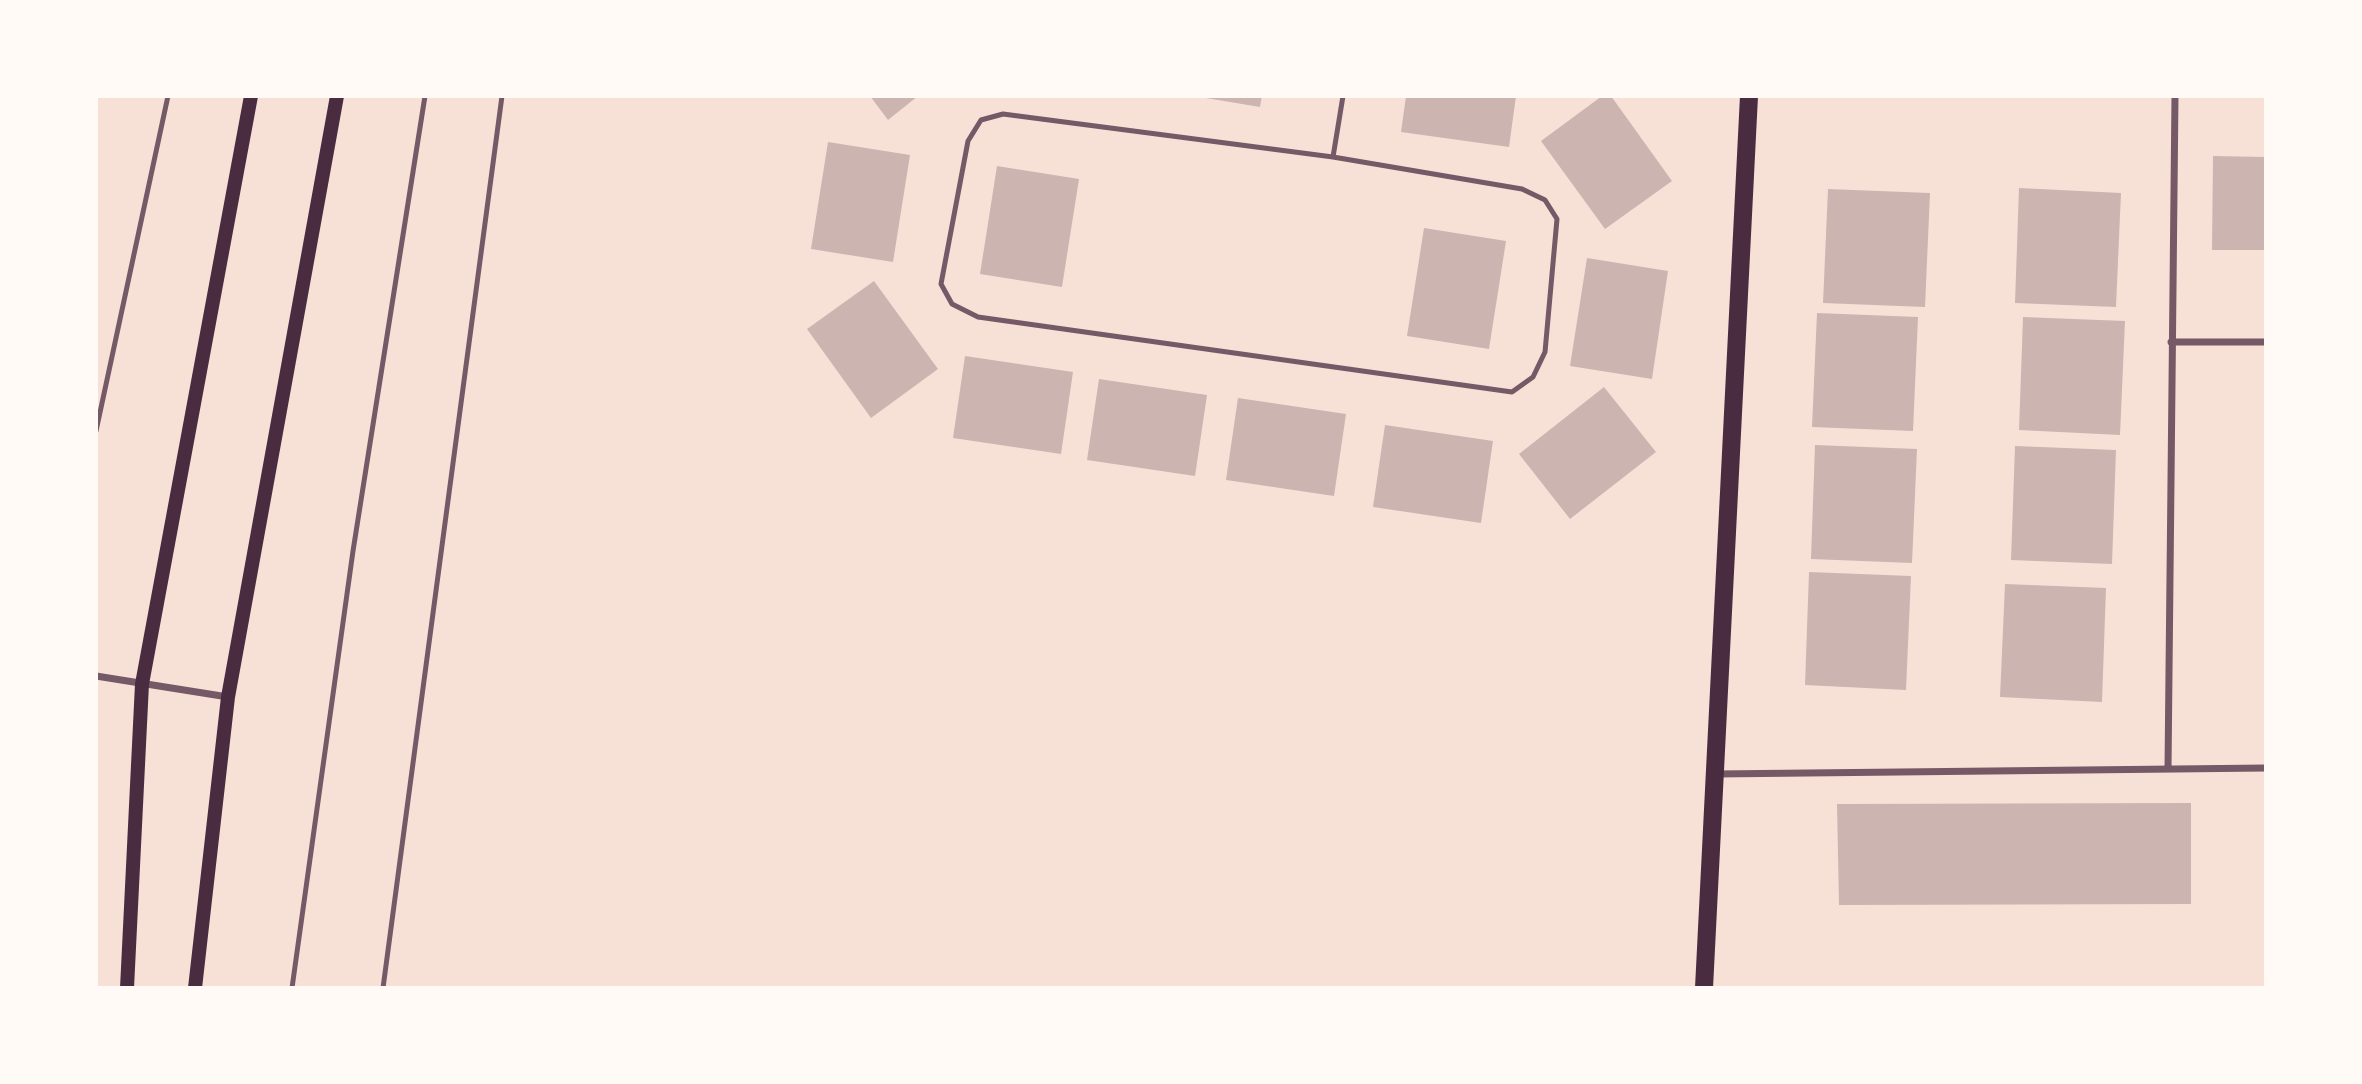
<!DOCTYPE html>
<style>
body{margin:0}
#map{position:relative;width:2362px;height:1084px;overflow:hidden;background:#f7e1d7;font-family:Arial,sans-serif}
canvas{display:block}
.frame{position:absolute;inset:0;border:98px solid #fffaf5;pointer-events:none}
</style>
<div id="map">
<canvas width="2362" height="1084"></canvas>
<div class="frame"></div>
</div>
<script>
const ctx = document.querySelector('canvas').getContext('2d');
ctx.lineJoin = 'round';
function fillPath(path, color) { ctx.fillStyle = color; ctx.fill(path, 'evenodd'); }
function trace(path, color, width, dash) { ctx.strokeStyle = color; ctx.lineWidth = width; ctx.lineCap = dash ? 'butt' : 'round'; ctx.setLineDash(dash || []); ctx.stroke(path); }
fillPath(new Path2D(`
 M870,96H918L888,120Z
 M1194,96H1262L1260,107Z
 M1406,96H1516L1509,147L1401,132Z
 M1602,96H1611L1672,181L1605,229L1541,141Z
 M828,142L910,155L893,262L811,249Z
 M2213,156L2266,157V250H2212Z
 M997,166L1079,179L1062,287L980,274Z
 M2019,188L2121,193L2116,307L2015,303Z
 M1828,189L1930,193L1925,307L1823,303Z
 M1424,228L1506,241L1489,349L1407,336Z
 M1587,258L1668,271L1652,379L1570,366Z
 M874,281L938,369L871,418L807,329Z
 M1817,313L1918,317L1913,431L1812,427Z
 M2023,317L2125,321L2120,435L2019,430Z
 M965,356L1073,372L1061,454L953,438Z
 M1099,379L1207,395L1195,476L1087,460Z
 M1604,387L1656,452L1570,519L1519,454Z
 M1238,398L1346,414L1334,496L1226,480Z
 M1385,425L1493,441L1481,523L1373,507Z
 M1815,445L1917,449L1912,563L1811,559Z
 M2015,446L2116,450L2112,564L2011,560Z
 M1809,572L1911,576L1906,690L1805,685Z
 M2005,584L2106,588L2102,702L2000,697Z
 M2191,803V904L1839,905L1837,804Z`), '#ccb4b1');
trace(new Path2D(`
 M1333,157L1003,114L981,120L968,141L941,284L952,304L978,317L1512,392L1533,377L1545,352L1557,219L1545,200L1522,189L1333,157L1343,96
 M96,431L168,96
 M292,988L353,551L425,96
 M383,988L502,96`), '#755966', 5);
trace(new Path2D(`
 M2171,342H2266
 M96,676L228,697
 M2168,768L2175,96
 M1716,774L2266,768`), '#755966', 7);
trace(new Path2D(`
 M127,988L142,684L251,96
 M195,988L228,697L337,96`), '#4a2c40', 14);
trace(new Path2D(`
 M1704,988L1749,96`), '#4a2c40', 18);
</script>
